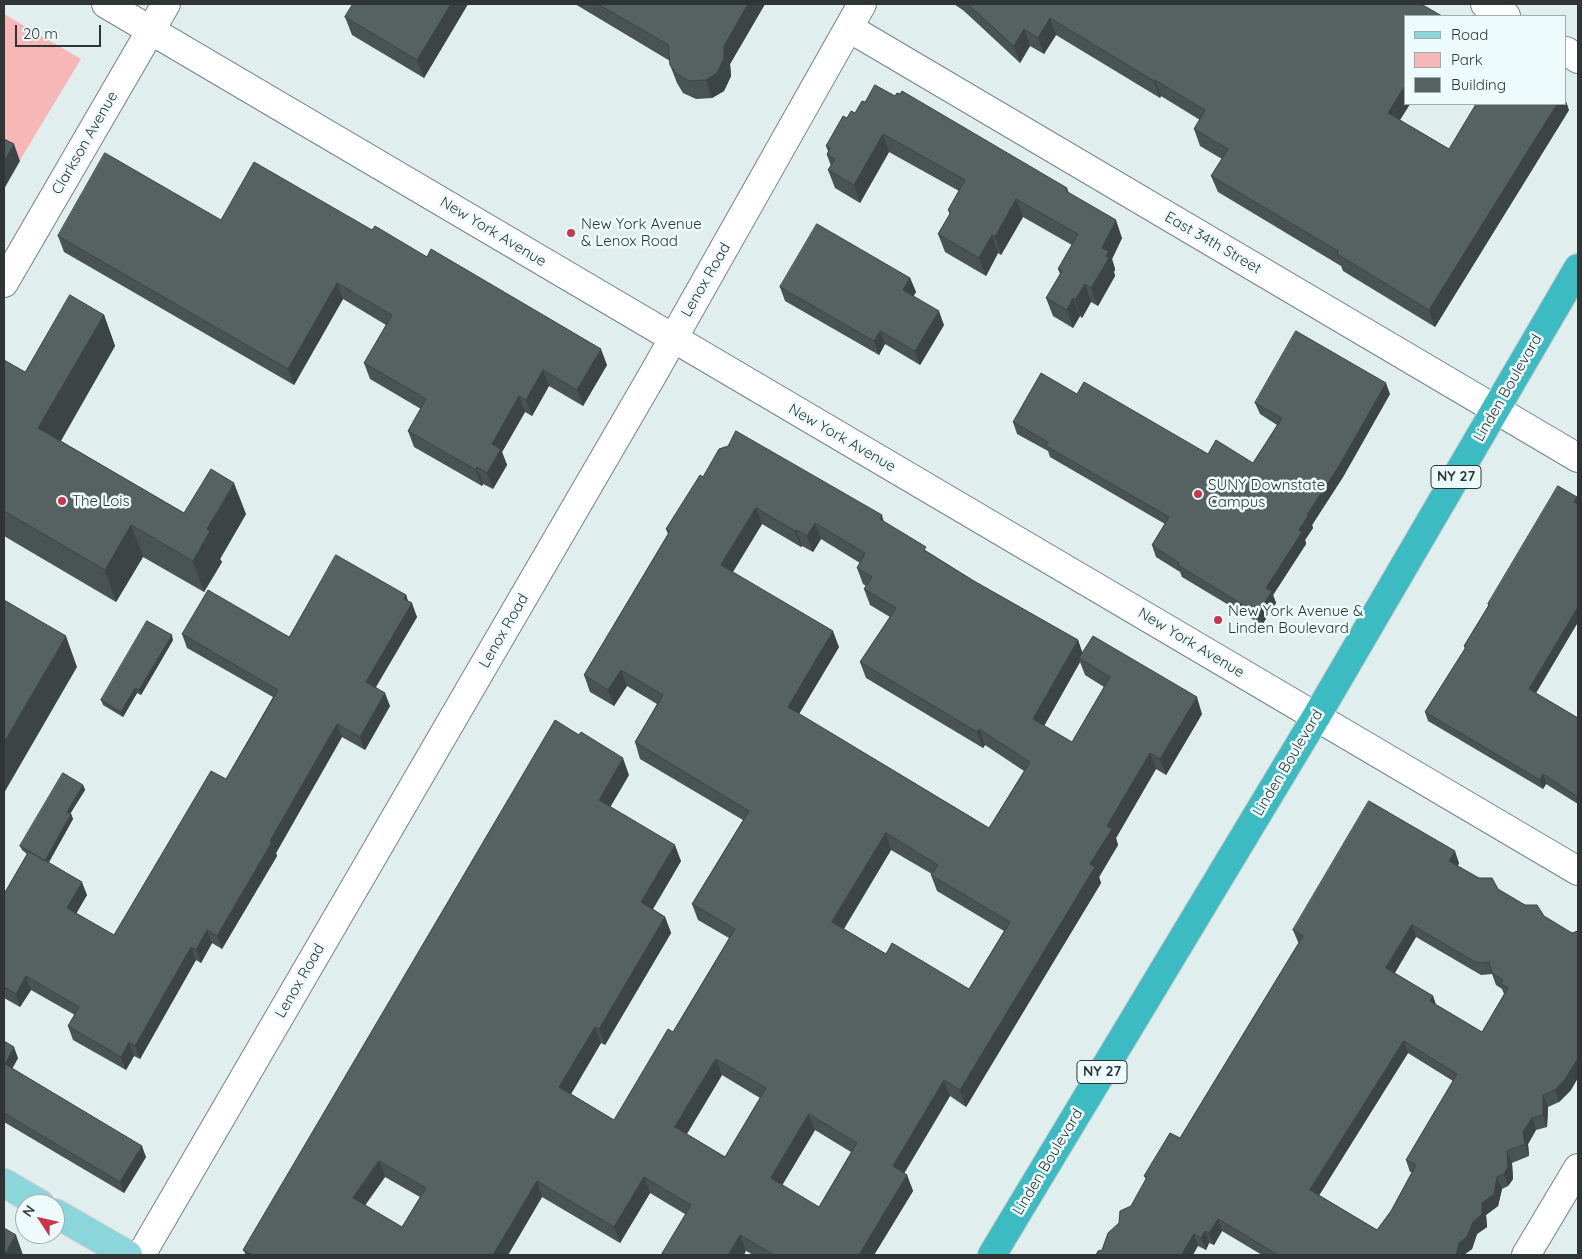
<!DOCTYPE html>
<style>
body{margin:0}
#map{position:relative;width:1582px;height:1259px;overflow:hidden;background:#e0eeee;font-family:Quicksand,sans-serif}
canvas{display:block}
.frame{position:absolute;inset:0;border:5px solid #2f3434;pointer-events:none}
.legend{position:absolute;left:1404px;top:15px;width:162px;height:90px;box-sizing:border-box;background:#edfbfc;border:1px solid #a1abac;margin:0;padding:6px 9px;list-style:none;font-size:15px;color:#2f3434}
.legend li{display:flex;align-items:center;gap:10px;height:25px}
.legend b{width:25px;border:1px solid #a1abac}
.north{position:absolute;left:15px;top:1194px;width:50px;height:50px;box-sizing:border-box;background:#edfbfc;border:1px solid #a1abac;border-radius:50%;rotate:305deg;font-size:14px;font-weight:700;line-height:20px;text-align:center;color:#2f3434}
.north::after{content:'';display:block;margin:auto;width:18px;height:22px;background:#c8374a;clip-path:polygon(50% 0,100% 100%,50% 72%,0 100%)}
.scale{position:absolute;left:15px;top:25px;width:86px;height:22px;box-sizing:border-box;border:2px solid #2f3434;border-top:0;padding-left:6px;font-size:15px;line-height:18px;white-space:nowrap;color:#2f3434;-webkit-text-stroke:4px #edfbfc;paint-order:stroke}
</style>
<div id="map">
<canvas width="1582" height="1259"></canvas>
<div class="frame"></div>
<ul class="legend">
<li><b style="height:6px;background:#8bd6db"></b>Road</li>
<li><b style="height:14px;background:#f8b7b7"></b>Park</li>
<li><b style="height:14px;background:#566162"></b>Building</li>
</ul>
<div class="north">N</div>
<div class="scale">20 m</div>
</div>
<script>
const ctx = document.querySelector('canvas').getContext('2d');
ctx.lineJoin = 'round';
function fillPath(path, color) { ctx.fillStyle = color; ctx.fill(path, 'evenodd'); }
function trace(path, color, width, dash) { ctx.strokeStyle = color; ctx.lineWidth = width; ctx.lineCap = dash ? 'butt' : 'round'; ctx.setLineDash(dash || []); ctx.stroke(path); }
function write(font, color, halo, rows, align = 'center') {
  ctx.font = font + ' Quicksand,sans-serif'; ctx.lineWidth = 5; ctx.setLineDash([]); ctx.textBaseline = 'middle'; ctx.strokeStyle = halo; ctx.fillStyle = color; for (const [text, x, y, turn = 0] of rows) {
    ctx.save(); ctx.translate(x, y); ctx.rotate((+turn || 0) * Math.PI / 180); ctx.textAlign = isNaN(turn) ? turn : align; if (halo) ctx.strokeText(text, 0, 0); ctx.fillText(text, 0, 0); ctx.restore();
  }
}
fillPath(new Path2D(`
 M4,14L81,59L20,160L4,152Z`), '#f8b7b7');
const minor = new Path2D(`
 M106,4L1578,871
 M1485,4L1506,16
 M849,28L1578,458
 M1566,51L1578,59
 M4,283L166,4
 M141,1255L652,376L862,4
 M1526,1255L1578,1168`);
const major = new Path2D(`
 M4,1183L40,1204
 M55,1213L128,1255`);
const highway = new Path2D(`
 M992,1255L1316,717L1578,268`);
trace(minor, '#768283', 30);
trace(major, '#c9caca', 30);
trace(highway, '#c9caca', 30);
trace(minor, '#fff', 28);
trace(major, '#8bd6db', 28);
trace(highway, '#3dbbc3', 28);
fillPath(new Path2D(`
 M353,4H468L424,78L352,35L345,17Z
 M575,4H765L730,64L731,76L724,91L712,98L696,99L683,93L677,83L670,65V61Z
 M954,4H1421L1406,104H1410L1400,120L1449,149L1569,110L1435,327L1343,271L1341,266L1218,192L1211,176L1222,159L1200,146L1194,129L1200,120L1161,96L1160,98L1056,35L1044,54L1030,46L1020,63L964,11Z
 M895,96L1067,188L1069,193L1122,238L1112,259L1115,269L1114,272L1115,276L1098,306L1091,302L1082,318L1080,316L1073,328L1053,316L1046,298L1060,274L1058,269L1072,245L1023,217L1001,255L998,253L986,276L945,252L938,234L950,215L948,210L959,191L889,152L860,203L835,188L828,170L831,166L827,155L828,151L826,146L847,118L855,113L865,102Z
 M221,220L372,230L427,257L607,365L583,406L549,386L532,416L525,412L502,452L507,465L493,489L483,484L482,486L414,447L408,431L421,409L370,379L364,363L386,325L343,299L294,385L64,252L58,236Z
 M910,278L916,292L913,296L944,325L920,365L885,344L879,355L785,301L780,287Z
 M104,315L115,346L61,441L184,513L246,514L220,559L222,562L204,592L143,557L116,602L4,536V360L25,372Z
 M1077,394L1208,454L1253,463L1277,425L1260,414L1255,403L1390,394L1343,477L1312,525L1313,528L1305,540L1306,544L1273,595L1276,603L1262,625L1182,577L1180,572L1156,557L1152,545L1165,524L1050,457L1048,451L1017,434L1013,422Z
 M703,477L882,515L884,522L928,552L974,581L1078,640L1082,653L1202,714L1166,775L1156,769L1116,838L1118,845L1099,877L1101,883L966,1107L950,1096L904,1173L907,1175L913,1191L874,1255H753L650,1193L620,1243L542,1197L508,1255H246L243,1250L629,775L610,807L681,861L653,909L665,917L671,933L605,1045L601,1043L571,1094L614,1120L673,1032L729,938L698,920L692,904L743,820L640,759L635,742L657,704L627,686L614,706L590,692L584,675L668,534L666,529ZM762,524L801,547L802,546L813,552L821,539L860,563L857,568L863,584L866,586L864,589L870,605L890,617L860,662L866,678L983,748L985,745L1024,771L989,828L799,714L839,647L733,572ZM1080,662L1085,675L1104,687L1072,742L1044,726ZM891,850L932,874L931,875L937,891L1004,931L969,989L886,954L844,929ZM722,1075L760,1098L725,1157L687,1134ZM815,1130L851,1152L819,1207L782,1185ZM385,1177L420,1197L402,1227L365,1205Z
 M1577,497L1578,501V622L1536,693L1578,718V804L1546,784L1543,789L1428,721L1425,712L1465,649L1464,646L1488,606V604Z
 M406,595L408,601L417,617L376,687L390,706L365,750L342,737L276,853L277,856L222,949L212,943L201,963L196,960L140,1059L134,1056L126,1070L73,1040L68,1026L75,1015L31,990L20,1007L4,998V894L27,854L22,850L20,846L83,785L85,790L70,814H71L73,819L48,863L87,895L76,913L114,935L226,779L273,697L187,648L182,634L289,637Z
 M173,640L141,695L137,693L123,717L103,705L101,700Z
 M1459,863L1458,866L1571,1090L1559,1102L1548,1107L1547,1127L1536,1130L1528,1144L1529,1156L1512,1163L1513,1179L1508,1186L1502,1189L1498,1206L1486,1215L1487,1227L1477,1234L1472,1249L1463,1255H1262L1222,1231L1214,1245L1209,1243L1206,1250L1198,1246L1102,1250L1131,1206L1146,1179L1144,1176L1180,1138L1299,943L1298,942L1293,930ZM1416,937L1481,975L1492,974L1496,985L1502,989L1504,994L1482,1032L1436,1005L1433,996L1395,973ZM1408,1053L1453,1081L1406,1160L1410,1172H1412L1391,1211L1377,1230L1319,1195Z
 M4,1041L18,1058L12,1068L146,1157L124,1193L4,1122Z`), '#4a5354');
fillPath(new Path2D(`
 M451,4H468L424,78L417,60Z
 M748,4H765L730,64L731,76L724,91L712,98L706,80L724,46Z
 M1050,18L1056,35L1044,54L1038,38Z
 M1024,29L1030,46L1020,63L1014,46Z
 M1155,80L1161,96L1160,98L1154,81Z
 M1406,84V104H1410L1394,129L1388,113Z
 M1566,101L1569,110L1435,327L1429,310L1557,104H1566Z
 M883,134L889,152L860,203L854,185Z
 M14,144L20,161L4,189V161Z
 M1016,199L1023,217L1001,255L995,237Z
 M1116,220L1122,238L1112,259L1115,269L1114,272L1115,276L1098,306L1091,288L1102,248Z
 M992,235L998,253L986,276L979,258Z
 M910,278L916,292L909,304L903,290Z
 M337,283L343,299L294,385L288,369Z
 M1085,284L1091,302L1082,318L1075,300Z
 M1073,298L1080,316L1073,328L1067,310Z
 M939,311L944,325L920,365L915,351Z
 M104,315L115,346L50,459L38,428Z
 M880,331L885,344L879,355L874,341Z
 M601,349L607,365L583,406L577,390Z
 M543,370L549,386L532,416L526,400Z
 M1386,383L1390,394L1343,477L1312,525L1313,528L1305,540L1306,544L1273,595L1276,603L1262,625L1258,614L1266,588L1307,515Z
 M519,396L525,412L502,452L507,465L493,489L487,473L492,444Z
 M477,467L483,484L482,486L476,470Z
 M234,483L246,514L220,559L222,562L204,592L193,561L207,529Z
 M1577,497L1578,501V510L1574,502Z
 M756,508L762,524L727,581L721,565Z
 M815,523L821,539L813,552L807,536Z
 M131,525L143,557L116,602L105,570Z
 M796,530L802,546L801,547L795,531Z
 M406,595L410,607L412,603L417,617L371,695L366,682Z
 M1578,607V622L1533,698L1529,689Z
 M833,631L839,647L793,724L788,707Z
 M172,635L173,640L141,695L139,690Z
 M66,636L77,667L4,793V742Z
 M1078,640L1084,657L1079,658L1080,662L1039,735L1033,719Z
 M621,670L627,686L614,706L608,690Z
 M135,688L137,693L123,717L121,712Z
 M385,693L390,706L365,750L360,737Z
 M1197,697L1202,714L1166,775L1160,759Z
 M337,724L342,737L276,853L277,856L222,949L217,936L270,841Z
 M979,729L985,745L983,748L977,732Z
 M1150,753L1156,769L1116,838L1118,845L1099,877L1101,883L966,1107L960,1090L1090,864L1107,826Z
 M623,758L629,775L605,816L599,800Z
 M1543,774L1546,784L1543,789L1540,780Z
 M83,785L85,790L68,817L67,812Z
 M71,814L73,819L47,866L45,861Z
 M886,833L891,850L838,938L832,922Z
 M675,845L681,861L647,919L641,902Z
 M1455,851L1459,863L1454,873L1449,861Z
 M82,882L87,895L72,921L67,908Z
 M665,917L671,933L605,1045L599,1029Z
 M1412,925L1416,937L1390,980L1386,968Z
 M207,930L212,943L201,963L196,950Z
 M191,947L196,960L140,1059L135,1046Z
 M26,976L31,990L20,1007L16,994Z
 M1433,996L1437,1008L1430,1001Z
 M595,1027L601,1043L565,1104L559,1087Z
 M1404,1041L1408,1053L1315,1202L1310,1190Z
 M129,1042L134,1056L126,1070L121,1057Z
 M14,1047L18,1058L9,1075L5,1064Z
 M1578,1058V1078L1571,1090L1559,1102L1555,1090Z
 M716,1059L722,1075L681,1143L675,1127Z
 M944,1080L950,1096L899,1182L893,1166Z
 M1543,1095L1548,1107L1547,1127L1543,1115Z
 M809,1114L815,1130L777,1194L771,1178Z
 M1532,1118L1536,1130L1528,1144L1529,1156L1525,1144L1523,1132Z
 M142,1146L146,1157L124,1193L120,1182Z
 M1507,1151L1512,1163L1513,1179L1508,1186L1504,1174Z
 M379,1161L385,1177L359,1214L353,1198Z
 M907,1175L913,1191L874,1255H859Z
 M644,1177L650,1193L620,1243L614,1227Z
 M1497,1177L1502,1189L1498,1206L1486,1215L1487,1227L1477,1234L1472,1249L1464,1255H1456L1459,1243L1473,1222L1482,1203Z
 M537,1181L542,1197L508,1255H493Z
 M1218,1219L1222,1231L1214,1245L1209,1233Z
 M1205,1231L1209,1243L1206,1250L1201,1238Z
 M1194,1234L1198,1246L1193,1255H1181Z
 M16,1235L23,1255H4Z
 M740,1235L746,1251L744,1255H728Z`), '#3c4445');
const building = new Path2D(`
 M353,4H451L417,60L345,17Z
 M598,4H748L724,46V58L717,73L706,80L689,81L677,74L670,65L668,45Z
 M968,4H1421L1442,16H1406V84L1388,113L1449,149L1476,104H1557L1429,310L1337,254L1338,251L1211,176L1228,149L1194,129L1205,110L1155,80L1154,81L1050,18L1038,38L1024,29L1014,46Z
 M875,85L895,96L897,93L900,94L902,91L1067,188L1066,191L1116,220L1102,248L1109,251L1106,256L1109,258L1091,288L1085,284L1075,300L1073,298L1067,310L1046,298L1062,271L1058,269L1078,234L1016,199L995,237L992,235L979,258L938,234L951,212L948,210L965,180L883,134L854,185L828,170L835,159L827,155L830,148L826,146L843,116L847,118L851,111L855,113L862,101L865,102Z
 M4,139L14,144L4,161Z
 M105,153L221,220L254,162L372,230L375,226L427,257L431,249L601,349L577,390L543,370L526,400L519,396L492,444L501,449L487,473L477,467L476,470L408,431L426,399L364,363L392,315L337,283L288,369L58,236Z
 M817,224L910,278L903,290L939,311L915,351L880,331L874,341L780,287Z
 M70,295L104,315L38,428L184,513L211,469L234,483L207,529L210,531L193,561L131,525L105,570L4,511V360L25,372Z
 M1296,331L1386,383L1339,466L1307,515L1308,516L1299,530L1302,532L1266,588L1272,591L1258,614L1178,565L1179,563L1152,545L1169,517L1046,446L1048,442L1013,422L1041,373L1077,394L1084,382L1208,454L1216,440L1253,463L1282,418L1255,403Z
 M736,431L882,515L880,519L926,547L924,550L974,581L1078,640L1033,719L1072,742L1110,677L1079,658L1093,636L1197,697L1160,759L1150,753L1107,826L1112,829L1090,864L1095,867L960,1090L944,1080L893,1166L907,1175L859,1255H774L740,1235L728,1255H661L691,1205L644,1177L614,1227L537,1181L493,1255H253L243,1250L555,720L579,735L581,732L623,758L599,800L675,845L641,902L665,917L599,1029L595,1027L559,1087L614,1120L668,1029L673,1032L735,929L692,904L749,811L635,742L663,695L621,670L608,690L584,675L670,531L666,529L700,475L703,477L719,449L728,446ZM756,508L795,531L796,530L807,536L815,523L865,553L857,568L872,577L864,589L896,608L860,662L977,732L979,729L1030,762L989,828L788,707L833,631L721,565ZM886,833L938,865L931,875L1010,922L969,989L892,943L886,954L832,922ZM716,1059L766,1088L725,1157L675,1127ZM809,1114L857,1143L819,1207L771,1178ZM379,1161L426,1188L402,1227L353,1198Z
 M1558,486L1577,497L1574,502L1578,504V607L1529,689L1578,718V797L1543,774L1540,780L1425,712L1466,647L1464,646L1489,605L1488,604Z
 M336,555L406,595L404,599L412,603L366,682L385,693L360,737L337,724L270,841L272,842L217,936L207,930L196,950L191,947L135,1046L129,1042L121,1057L68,1026L79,1007L26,976L16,994L4,987V894L29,851L82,882L67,908L114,935L211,771L226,779L278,690L182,634L208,590L289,637Z
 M4,600L66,636L4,742Z
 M147,621L172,635L139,690L135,688L121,712L101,700Z
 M63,773L83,785L67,812L71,814L45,861L20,846Z
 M1369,801L1455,851L1449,861L1479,878H1492L1498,889L1525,905H1537L1544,916L1572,933L1578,931V1058L1566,1078L1555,1090L1543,1095V1115L1532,1118L1523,1132L1525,1144L1507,1151L1508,1167L1504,1174L1497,1177L1494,1194L1482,1203V1214L1473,1222L1467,1237L1459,1243L1456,1255H1278L1218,1219L1209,1233L1205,1231L1201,1238L1194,1234L1181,1255H1096L1098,1251L1102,1250L1108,1233L1119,1223L1120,1211L1131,1206L1147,1177L1144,1176L1170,1133L1180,1138L1303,936L1293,930ZM1412,925L1477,963L1489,962L1492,973L1503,980L1501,984L1508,988L1482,1032L1430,1001L1433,996L1386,968ZM1404,1041L1457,1074L1406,1160L1416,1165L1391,1211L1377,1230L1310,1190Z
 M4,1041L14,1047L5,1064L142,1146L120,1182L4,1113Z
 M4,1228L16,1235L4,1255Z`);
fillPath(building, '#566162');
trace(building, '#3c4445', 1);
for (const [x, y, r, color] of [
 [571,233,5,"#c8374a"],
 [1198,494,5,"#c8374a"],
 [62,501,5,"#c8374a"],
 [1218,620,5,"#c8374a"]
]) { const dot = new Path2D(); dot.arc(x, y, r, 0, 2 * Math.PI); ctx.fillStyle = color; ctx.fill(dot); trace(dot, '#edfbfc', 2); }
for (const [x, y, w] of [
 [1456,477,50],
 [1102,1072,50]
]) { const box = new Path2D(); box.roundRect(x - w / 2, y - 11.5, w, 23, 4); ctx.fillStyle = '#edfbfc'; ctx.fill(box); trace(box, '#2f3434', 1); }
write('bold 14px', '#2f3434', null, [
 ["NY 27",1456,477],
 ["NY 27",1102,1072]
]);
write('15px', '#2f3434', '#edfbfc', [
 ["Clarkson Avenue",85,143,-60],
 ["New York Avenue",493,232,31],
 ["East 34th Street",1213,243,30],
 ["Lenox Road",706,280,-60],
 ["Linden Boulevard",1508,388,-60],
 ["New York Avenue",842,438,30],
 ["Lenox Road",504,631,-60],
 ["New York Avenue",1191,643,31],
 ["Linden Boulevard",1288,763,-59],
 ["Lenox Road",300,981,-60],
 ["Linden Boulevard",1048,1162,-59]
]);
write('15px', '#2f3434', '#edfbfc', [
 ["New York Avenue",581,224],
 ["& Lenox Road",581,241],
 ["SUNY Downstate",1208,485],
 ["Campus",1208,502],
 ["The Lois",72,501],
 ["New York Avenue &",1228,611],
 ["Linden Boulevard",1228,628]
], 'left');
</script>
